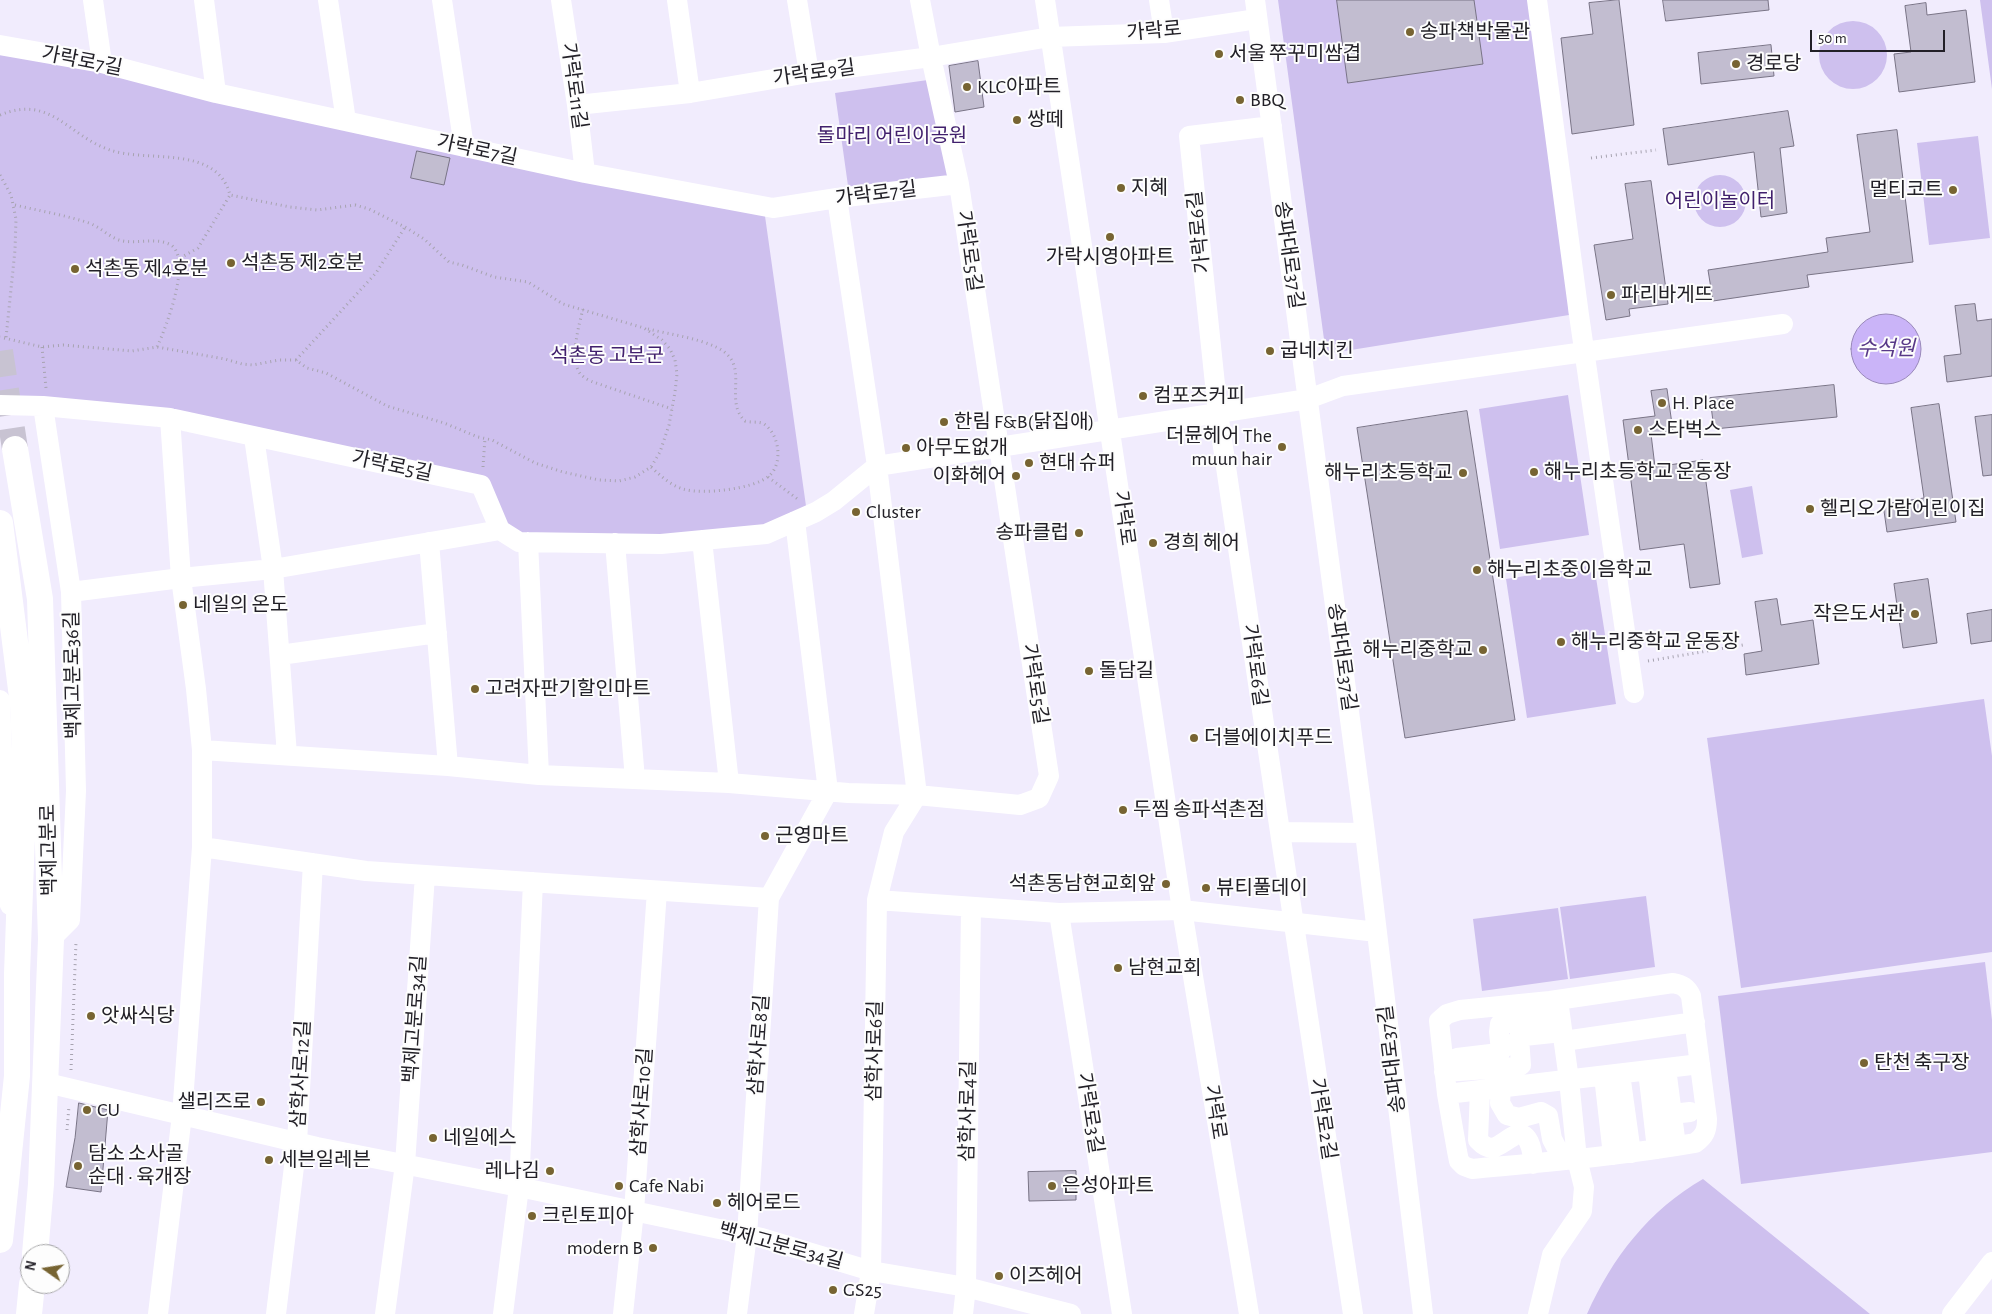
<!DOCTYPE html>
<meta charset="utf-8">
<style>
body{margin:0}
#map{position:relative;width:1992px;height:1314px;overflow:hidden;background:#f1ecfd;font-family:"Alegreya Sans",sans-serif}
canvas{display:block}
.north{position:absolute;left:20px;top:1244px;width:50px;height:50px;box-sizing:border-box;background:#fdfdfd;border:1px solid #a5a5a7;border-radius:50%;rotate:283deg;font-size:14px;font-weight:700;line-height:20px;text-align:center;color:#222027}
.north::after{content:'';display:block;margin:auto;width:18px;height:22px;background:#776432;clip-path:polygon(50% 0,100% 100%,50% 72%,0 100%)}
.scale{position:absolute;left:1810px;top:30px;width:135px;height:22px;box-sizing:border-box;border:2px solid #222027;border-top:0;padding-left:6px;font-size:15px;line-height:18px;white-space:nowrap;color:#222027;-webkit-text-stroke:4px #fdfdfd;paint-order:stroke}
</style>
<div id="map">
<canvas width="1992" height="1314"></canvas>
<div class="north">N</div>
<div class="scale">50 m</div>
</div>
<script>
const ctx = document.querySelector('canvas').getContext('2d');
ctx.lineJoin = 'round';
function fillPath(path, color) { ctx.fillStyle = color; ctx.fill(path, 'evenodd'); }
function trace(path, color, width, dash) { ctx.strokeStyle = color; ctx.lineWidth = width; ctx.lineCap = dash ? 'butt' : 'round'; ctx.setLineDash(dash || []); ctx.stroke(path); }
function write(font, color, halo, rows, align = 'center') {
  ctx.font = font + ' "Alegreya Sans","Noto Sans KR",sans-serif'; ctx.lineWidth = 4; ctx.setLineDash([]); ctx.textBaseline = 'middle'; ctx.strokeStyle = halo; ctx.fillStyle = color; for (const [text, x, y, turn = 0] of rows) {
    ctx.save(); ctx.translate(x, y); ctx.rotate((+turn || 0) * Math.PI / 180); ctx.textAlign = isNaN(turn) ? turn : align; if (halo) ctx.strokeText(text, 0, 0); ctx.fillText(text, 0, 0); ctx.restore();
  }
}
fillPath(new Path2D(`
 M1278,0H1544L1569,315L1326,354Z
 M1980,0H1992V89Z
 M1819 55a34 34 0 1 1 68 0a34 34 0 1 1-68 0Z
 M0,50L764,209L807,513L765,530L659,540L527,539L501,526L484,481L0,400Z
 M935,79L951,181L849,193L835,93Z
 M1978,136L1990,238L1929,245L1917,143Z
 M1694 201a26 26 0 1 1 52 0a26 26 0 1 1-52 0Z
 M1568,395L1589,535L1500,549L1479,409Z
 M1752,486L1763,554L1742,558L1730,490Z
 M1594,565L1616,704L1527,718L1506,579Z
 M1984,699L1992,756V952L1741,988L1707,738Z
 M1646,896L1655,967L1570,979L1560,907Z
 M1558,908L1568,979L1482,991L1473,919Z
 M1985,962L1992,1020V1152L1741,1184L1718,996Z
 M1703,1179L1870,1314H1587C1612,1258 1649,1210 1703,1179Z`), '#cec0ee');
const water = new Path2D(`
 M1851 349a35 35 0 1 1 70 0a35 35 0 1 1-70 0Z`);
fillPath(water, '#cab4f8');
trace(water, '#9888b9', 1);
const building = new Path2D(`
 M1337,0H1474L1483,64L1348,83Z
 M1619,0L1634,125L1572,134L1561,38L1593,34L1589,3Z
 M1663,0H1768L1769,10L1666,21Z
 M1926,3L1927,15L1966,10L1975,82L1899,92L1894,54L1911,52L1905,6Z
 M1771,45L1774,76L1701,84L1698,53Z
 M978,61L984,107L955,112L949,66Z
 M1788,111L1794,146L1780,148L1787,213L1761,217L1754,152L1668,165L1663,129Z
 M1897,130L1913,262L1807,275L1809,287L1713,301L1708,270L1828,252L1826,238L1870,232L1857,135Z
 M417,151L450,158L444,185L411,178Z
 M1651,181L1668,304L1629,309L1630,316L1606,320L1594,245L1633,239L1625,184Z
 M1975,304L1977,321L1992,319V376L1947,382L1944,356L1961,354L1955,306Z
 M1834,385L1837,417L1714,429L1710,398Z
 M1667,389L1673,431L1651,434L1655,467L1703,460L1720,584L1690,588L1684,544L1640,550L1623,420L1655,416L1651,391Z
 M1939,404L1956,522L1887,532L1883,504L1924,498L1911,408Z
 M1467,411L1515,720L1405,738L1357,428Z
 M1992,415V475L1983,476L1975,417Z
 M1928,579L1937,643L1903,648L1894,584Z
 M1777,599L1781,625L1813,620L1819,664L1746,675L1744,654L1762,651L1755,602Z
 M1992,610V641L1971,644L1967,614Z
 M79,1103L108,1110L101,1192L66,1187L75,1138Z
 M1076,1171V1200L1029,1201L1028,1172Z`);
fillPath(building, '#c2bdd0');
trace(building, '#797486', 1);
trace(new Path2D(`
 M0,351L15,449`), '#c8c3d2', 26, [26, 13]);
trace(new Path2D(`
 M0,115C51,94 68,136 110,150C147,163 217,144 230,195L290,207L317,210L355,205L369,209L405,227L424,239L449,262L462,265L494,277L528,282L563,304L644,328L662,340L670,349L675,360L677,374L675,392L669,425L660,452L651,467L635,477L619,481L599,480L563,472L535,463L492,440L478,437L444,423L387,406L326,373L307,368L296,360H279L253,365L242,364L225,359L157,347L132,351L63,345L42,347L0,337
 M1591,158L1656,150
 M0,175L11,195L16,219L15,250L6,338
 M15,205C40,211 65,215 89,223C100,227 108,236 119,240C135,245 153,237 169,244C194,255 166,328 157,347
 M180,258L198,248L230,195
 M583,309C579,325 570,357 579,372C583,378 590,381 596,383L672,409
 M648,329C669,334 697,338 716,347C753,364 722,399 745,421C752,423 758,421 764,424C780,435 783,464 769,476C754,489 702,495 683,489C670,485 661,476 651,467
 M42,347L46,388
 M296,360L376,273L405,227
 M483,467L485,438
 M768,477L799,500
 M1648,661L1743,645
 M71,1070L76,942
 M67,1130L69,1106`), '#a7a3b0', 3, [1, 4]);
trace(new Path2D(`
 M93,0L102,63
 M204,0L216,93
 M328,0L346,121
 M442,0L464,147
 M561,0L577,105L585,173
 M677,0L690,93
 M797,0L809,73
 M1045,0L1182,910L1249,1314
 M1159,0L1164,33
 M1255,0L1365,833L1423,1314
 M1537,0L1579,315L1634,693
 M0,45L102,63L216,93L585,173L773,208L837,198L959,184
 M577,105L690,93L809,73L931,57L1050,37L1164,33L1257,19
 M1272,126L1189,136L1218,413L1280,832L1365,833
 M837,198L877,466L917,795L894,832L877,900L871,1271L864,1314
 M0,405L43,406L170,418L481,485L500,530
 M43,406L71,592L76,791L70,920L51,939
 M254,437L273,569L287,755
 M702,540L729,783
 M429,542L448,766
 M528,542L539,775
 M615,543L635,779
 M71,592L181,578L273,569L500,530L519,542L661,544L766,534L816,512L834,501L877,466L1308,399L1343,386L1783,324
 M280,655L437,633
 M0,700L8,899L10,905
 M202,750L448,766L539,775L729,783L848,793L917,795L1020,805L1039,798L1049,776L959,184L931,57L920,0
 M1280,832L1353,1314
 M202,847L366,871L769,898
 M877,900L1059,913L1182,910L1377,932
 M1059,913L1122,1314
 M1673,983C1682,985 1687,987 1691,996L1707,1119C1707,1130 1705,1136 1695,1143C1621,1156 1546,1162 1472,1169L1464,1166L1459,1161L1457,1151L1447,1094L1439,1021L1447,1014L1460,1010L1550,1001Z
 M1564,1041L1695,1022
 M1457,1058L1499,1053L1501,1051L1499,1032L1500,1024L1560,1016
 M1666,1068L1676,1146
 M1648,1071L1657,1149
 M1444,1072L1517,1067L1521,1065L1519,1038L1524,1036L1562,1032
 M1620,1074L1631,1153
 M1604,1076L1613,1155
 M47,1083L317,1147L519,1187L762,1238L871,1271L966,1287L1071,1314
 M1501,1088L1500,1103L1507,1115L1519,1118L1541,1112L1548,1116L1552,1139L1563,1160
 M1480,1090L1478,1140C1492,1155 1498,1145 1512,1137C1529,1126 1533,1152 1533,1164
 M1447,1094L1700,1064
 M1672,1114L1690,1112
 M158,1314L182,1115L202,847V750L196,689L181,578L170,418
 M276,1314L297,1142L313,863
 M385,1314L405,1164L425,875
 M503,1314L519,1187L533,882
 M623,1314L634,1211L657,891
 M737,1314L747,1235L769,898L828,791L795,521
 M963,1314L966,1287L971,907
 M1538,1314L1552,1255L1582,1211L1584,1187L1577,1159L1569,1080L1558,1000
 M1952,1314L1992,1262`), '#fff', 20);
trace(new Path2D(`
 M15,449L40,599L51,939L41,1184L35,1254
 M0,523L23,705L25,751L17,974V1076L0,1240
 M29,1314L32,1284`), '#fff', 26);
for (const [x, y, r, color] of [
 [1410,32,5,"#776432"],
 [1219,54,5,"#776432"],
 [1736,64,5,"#776432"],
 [967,87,5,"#776432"],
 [1240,100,5,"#776432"],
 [1017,120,5,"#776432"],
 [1121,188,5,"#776432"],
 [1953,190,5,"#776432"],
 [1110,237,5,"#776432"],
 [231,263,5,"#776432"],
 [75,269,5,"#776432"],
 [1611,295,5,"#776432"],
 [1270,351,5,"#776432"],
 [1143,396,5,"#776432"],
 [1662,403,5,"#776432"],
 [944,422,5,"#776432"],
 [1638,430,5,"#776432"],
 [1282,447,5,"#776432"],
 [906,448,5,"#776432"],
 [1029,463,5,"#776432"],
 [1534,472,5,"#776432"],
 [1463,473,5,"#776432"],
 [1016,476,5,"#776432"],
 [1810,509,5,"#776432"],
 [856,512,5,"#776432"],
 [1079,533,5,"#776432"],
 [1153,543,5,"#776432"],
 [1477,570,5,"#776432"],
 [183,605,5,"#776432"],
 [1915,614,5,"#776432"],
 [1561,642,5,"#776432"],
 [1483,650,5,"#776432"],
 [1089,671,5,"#776432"],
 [475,689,5,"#776432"],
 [1194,738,5,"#776432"],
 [1123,810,5,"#776432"],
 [765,836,5,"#776432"],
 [1166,884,5,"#776432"],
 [1206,888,5,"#776432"],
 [1118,968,5,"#776432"],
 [91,1016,5,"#776432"],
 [1864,1063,5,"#776432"],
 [261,1102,5,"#776432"],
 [87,1110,5,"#776432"],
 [433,1138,5,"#776432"],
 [269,1160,5,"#776432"],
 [78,1166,5,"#776432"],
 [550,1171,5,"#776432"],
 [619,1186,5,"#776432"],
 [1052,1186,5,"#776432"],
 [717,1203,5,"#776432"],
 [532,1216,5,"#776432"],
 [653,1248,5,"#776432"],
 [999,1276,5,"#776432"],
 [833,1290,5,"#776432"]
]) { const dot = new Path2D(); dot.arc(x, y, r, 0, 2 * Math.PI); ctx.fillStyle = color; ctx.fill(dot); trace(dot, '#fdfdfd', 2); }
write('20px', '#222027', '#fdfdfd', [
 ["가락로",1154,31,-5],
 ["가락로7길",82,61,11],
 ["가락로9길",814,73,-8],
 ["가락로11길",574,86,82],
 ["가락로7길",477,150,12],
 ["가락로7길",876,194,-7],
 ["가락로6길",1199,232,-96],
 ["가락로5길",969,251,82],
 ["송파대로37길",1289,255,82],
 ["가락로5길",392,466,12],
 ["가락로",1124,518,82],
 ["송파대로37길",1342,657,82],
 ["가락로6길",1255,665,82],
 ["백제고분로36길",73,675,-91],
 ["가락로5길",1035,684,81],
 ["백제고분로",49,850,-91],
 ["백제고분로34길",415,1019,-86],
 ["삼학사로8길",759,1045,-86],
 ["삼학사로6길",875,1051,-89],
 ["송파대로37길",1392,1059,-97],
 ["삼학사로12길",301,1074,-87],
 ["삼학사로10길",642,1102,-86],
 ["삼학사로4길",968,1111,-89],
 ["가락로",1215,1112,81],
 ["가락로3길",1090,1113,81],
 ["가락로2길",1323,1119,81],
 ["백제고분로34길",781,1246,15]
]);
write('20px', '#222027', '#fdfdfd', [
 ["송파책박물관",1420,32],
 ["서울 쭈꾸미쌈겹",1229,54],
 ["경로당",1746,64],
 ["KLC아파트",977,87],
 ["BBQ",1250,100],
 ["쌍떼",1027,120],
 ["지혜",1131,188],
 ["멀티코트",1943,190,"right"],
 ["가락시영아파트",1110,257,"center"],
 ["석촌동 제2호분",241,263],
 ["석촌동 제4호분",85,269],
 ["파리바게뜨",1621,295],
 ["굽네치킨",1280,351],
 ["컴포즈커피",1153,396],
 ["H. Place",1672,403],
 ["한림 F&B(닭집애)",954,422],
 ["스타벅스",1648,430],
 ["더뮨헤어 The",1272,436,"right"],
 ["muun hair",1272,459,"right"],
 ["아무도없개",916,448],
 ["현대 슈퍼",1039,463],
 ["해누리초등학교 운동장",1544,472],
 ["해누리초등학교",1453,473,"right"],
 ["이화헤어",1006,476,"right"],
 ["헬리오가람어린이집",1820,509],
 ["Cluster",866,512],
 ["송파클럽",1069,533,"right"],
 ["경희 헤어",1163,543],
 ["해누리초중이음학교",1487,570],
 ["네일의 온도",193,605],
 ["작은도서관",1905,614,"right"],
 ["해누리중학교 운동장",1571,642],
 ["해누리중학교",1473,650,"right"],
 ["돌담길",1099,671],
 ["고려자판기할인마트",485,689],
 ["더블에이치푸드",1204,738],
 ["두찜 송파석촌점",1133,810],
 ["근영마트",775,836],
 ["석촌동남현교회앞",1156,884,"right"],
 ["뷰티풀데이",1216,888],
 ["남현교회",1128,968],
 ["앗싸식당",101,1016],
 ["탄천 축구장",1874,1063],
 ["샐리즈로",251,1102,"right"],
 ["CU",97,1110],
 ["네일에스",443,1138],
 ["담소 소사골",88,1154],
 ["순대 • 육개장",88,1177],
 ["세븐일레븐",279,1160],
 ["레나김",540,1171,"right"],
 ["Cafe Nabi",629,1186],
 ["은성아파트",1062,1186],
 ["헤어로드",727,1203],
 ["크린토피아",542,1216],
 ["modern B",643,1248,"right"],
 ["이즈헤어",1009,1276],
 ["GS25",843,1290]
], 'left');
write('20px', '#41206d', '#fdfdfd', [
 ["돌마리 어린이공원",892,136],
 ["어린이놀이터",1720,201],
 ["석촌동 고분군",607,356]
]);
write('italic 21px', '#583988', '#fdfdfd', [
 ["수석원",1886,349]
]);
</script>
